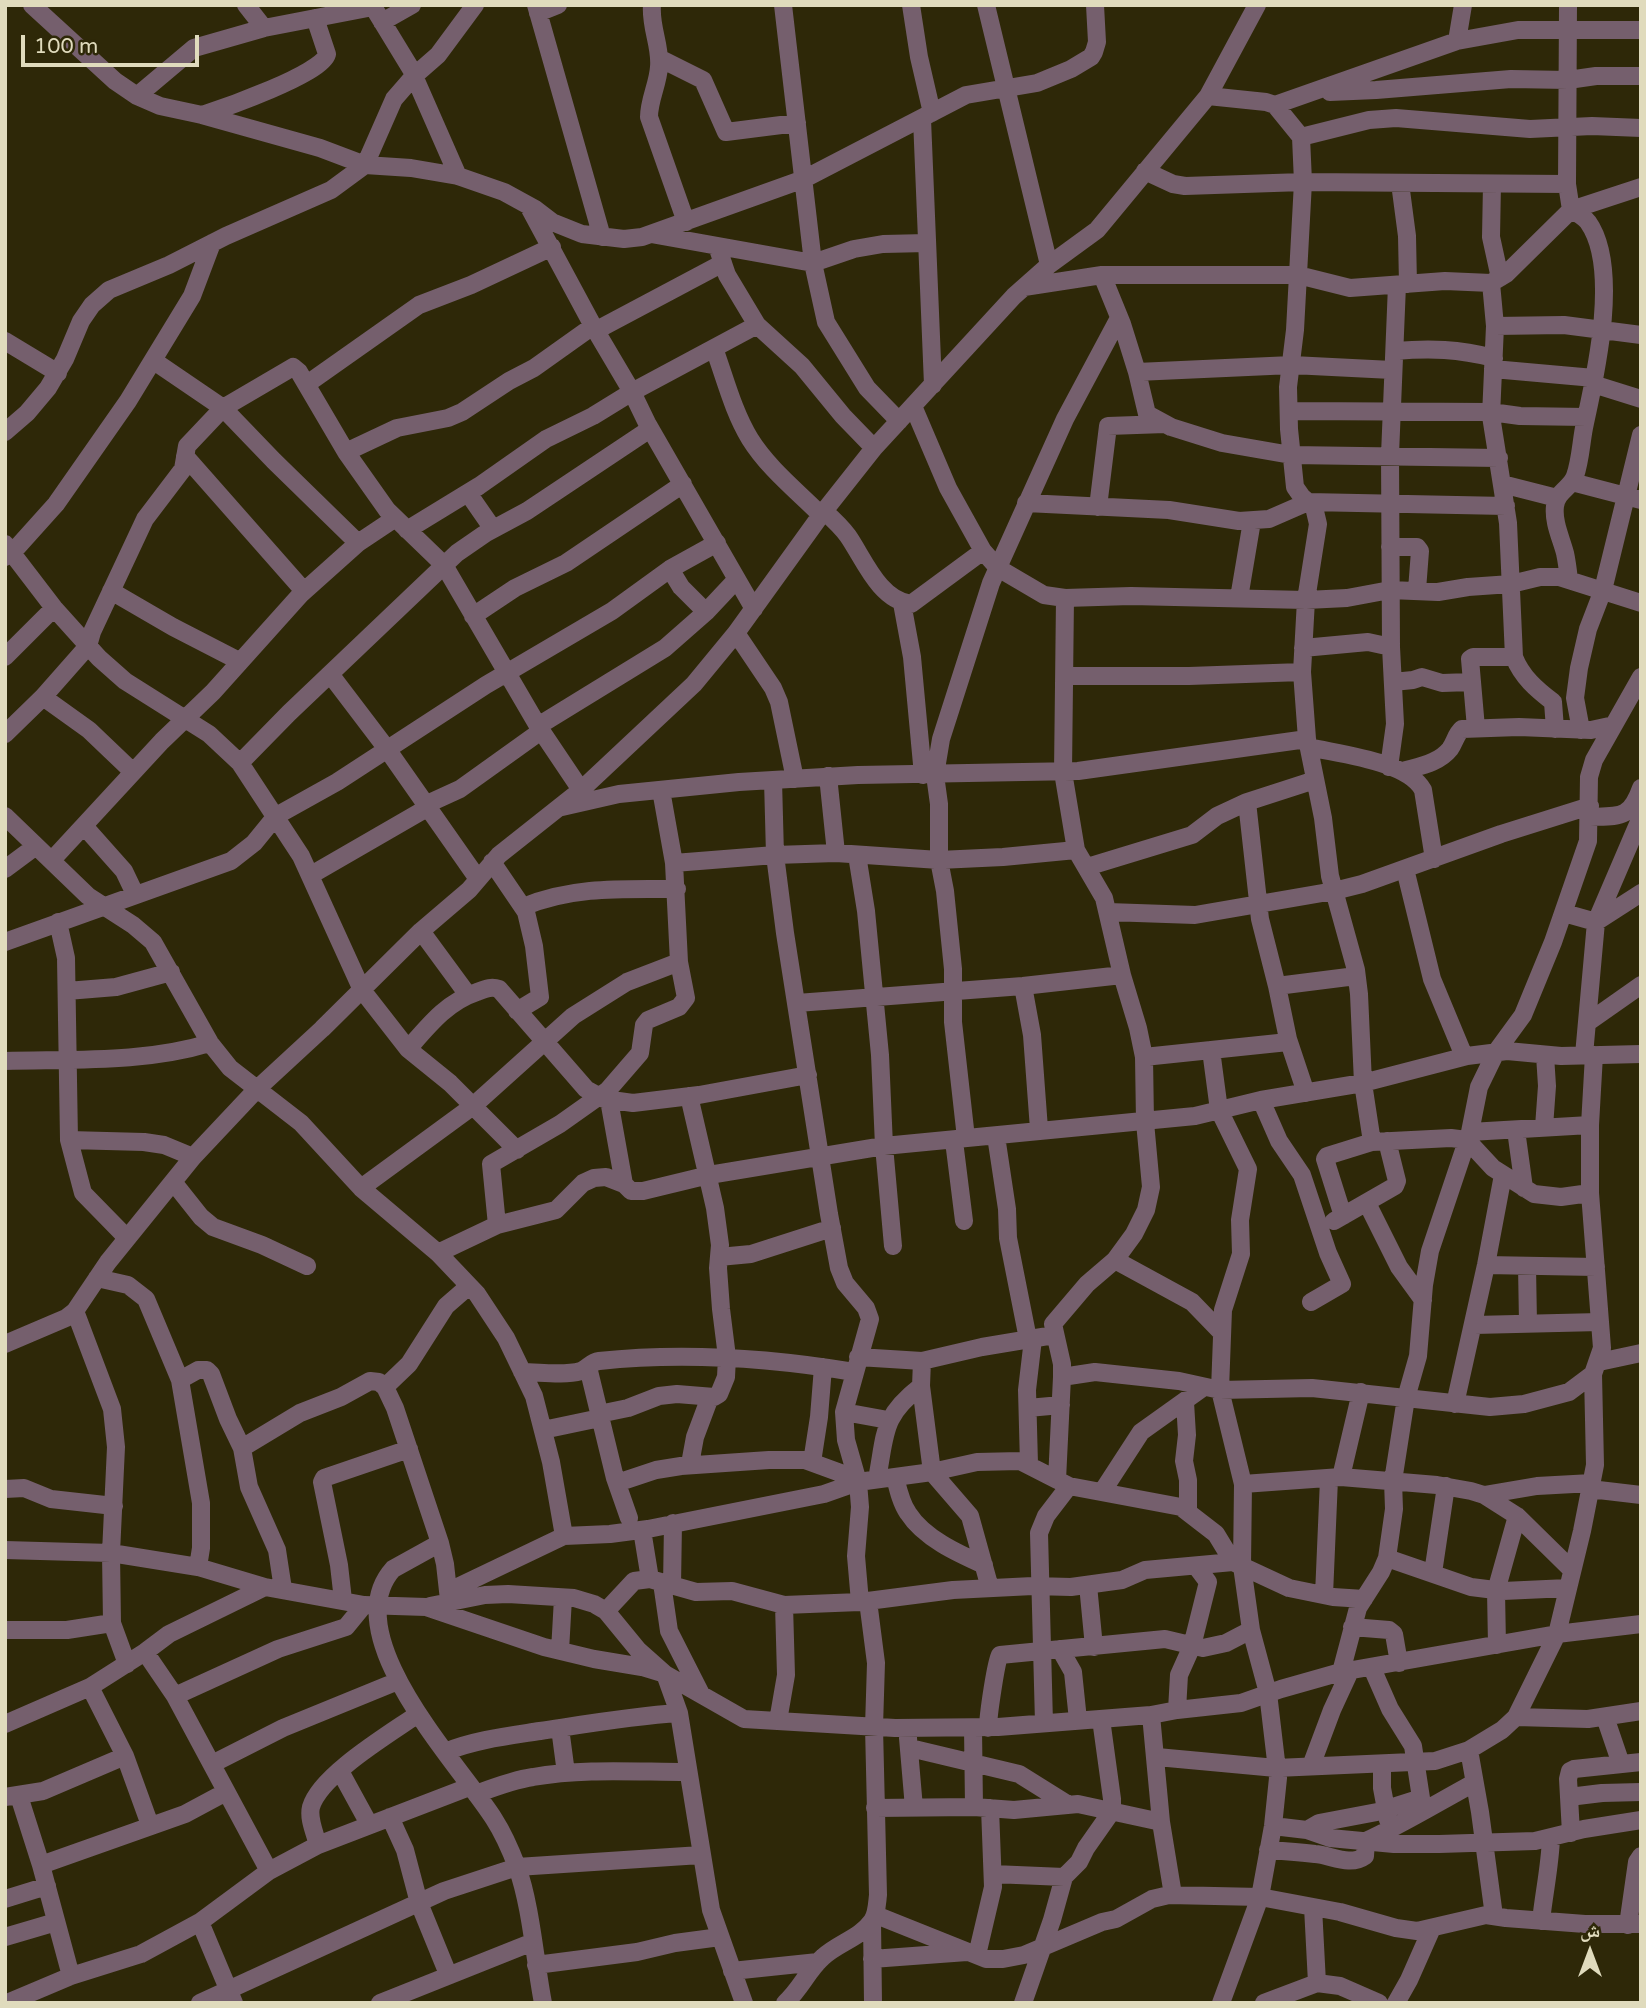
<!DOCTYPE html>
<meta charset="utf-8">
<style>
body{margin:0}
#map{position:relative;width:1646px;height:2008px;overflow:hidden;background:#2e2808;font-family:"Varela Round","Noto Naskh Arabic",sans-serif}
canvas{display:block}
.frame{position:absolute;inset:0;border:7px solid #e0dbbd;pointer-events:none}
.north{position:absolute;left:1555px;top:1917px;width:70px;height:70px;-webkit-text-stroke:5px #2e2808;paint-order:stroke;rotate:0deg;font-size:19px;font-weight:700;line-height:28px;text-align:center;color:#e0dbbd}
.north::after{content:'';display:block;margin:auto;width:24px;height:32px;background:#e0dbbd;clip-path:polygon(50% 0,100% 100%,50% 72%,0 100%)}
.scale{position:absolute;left:21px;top:35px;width:178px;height:32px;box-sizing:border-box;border:4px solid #e0dbbd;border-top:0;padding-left:9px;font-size:21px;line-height:24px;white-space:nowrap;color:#e0dbbd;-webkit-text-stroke:5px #2e2808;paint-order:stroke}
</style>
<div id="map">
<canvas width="1646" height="2008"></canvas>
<div class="frame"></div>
<div class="north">ش</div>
<div class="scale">100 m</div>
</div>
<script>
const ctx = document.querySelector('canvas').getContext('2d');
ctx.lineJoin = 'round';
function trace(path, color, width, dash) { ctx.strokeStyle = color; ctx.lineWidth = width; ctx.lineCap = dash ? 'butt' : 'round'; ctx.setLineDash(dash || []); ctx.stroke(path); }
trace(new Path2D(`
 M32,5L115,81L137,96L160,106L202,115L320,148L365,165L411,168L458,176L504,192L535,209L552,222L582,234L624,239L642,237L804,179L966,95L1037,83L1071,69L1091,57L1094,52L1097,42L1095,5
 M246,5L264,28
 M372,5L411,69L458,176
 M536,5L602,237
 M652,5C650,27 661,46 659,67C658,84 649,100 649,117L686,222
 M783,5L813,263L826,322L867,388L899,421
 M911,5L919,57L932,113
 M986,5L1049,265
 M1568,5L1567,184L1571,210C1577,213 1584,217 1588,222C1620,267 1596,373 1585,423C1581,440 1581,459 1575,476C1571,488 1557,491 1555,506C1553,522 1561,538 1565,553C1567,562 1568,571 1569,580
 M538,13L558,5
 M382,22L412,5
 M1457,41L1463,5
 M659,58L703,80L726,132L797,123
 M1330,92L1376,90L1511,79L1568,80L1596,76H1641
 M137,96L194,48L264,28L373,7
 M1208,96L1266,102L1275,105L1301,137L1303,182L1295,330L1288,387L1289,429L1295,487L1302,497L1314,507L1318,524L1306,600L1302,672L1307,739L1323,818L1330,876L1356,970L1359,994L1363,1083L1372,1142
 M1275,105L1457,41L1518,30H1641
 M202,115C224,108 322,74 327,54L315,18
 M922,119L933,385
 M1301,137L1369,120L1396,118L1530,129L1592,126L1641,128
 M1145,171L1173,184L1185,186L1303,182L1567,184
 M1400,183L1407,236L1408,284
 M1492,184L1491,237L1500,278
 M530,209L593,326L632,392L647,423L754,609
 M651,234L813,263L854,249L883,244L927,243
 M717,246L727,275L757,325L802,366L843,416L874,448
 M1102,275L1122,324L1137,372L1147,414L1171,427L1222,443L1291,455L1499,458
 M1491,283L1495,326L1491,416L1508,523L1514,657C1522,677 1536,689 1553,702L1555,729
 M1024,287L1102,275H1298L1350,288L1445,281L1491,283L1506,274L1571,210L1641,187
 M1495,326L1564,325L1641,335
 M595,331L723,263
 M5,341L58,373
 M714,348C725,378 733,411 750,439C768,468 797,491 821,515
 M1395,351C1431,348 1458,349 1494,358
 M154,361L223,408L274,461L358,543
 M1493,369L1594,378
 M1137,372L1292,365L1392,370
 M307,384L419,305L471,285L552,247
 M1593,384L1641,399
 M913,406L948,488L983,551L998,568L1044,595L1065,598L1131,596L1306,600L1347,598L1390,590L1438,592L1468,587L1511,584L1540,577H1559L1641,603
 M1289,411L1491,412L1520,416L1586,417
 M5,432L27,413L48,388L65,359L81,321L92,305L109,290L169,265L226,236L331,190L365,165L394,99L414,76L438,55L475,5
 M346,452L397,428L448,418L462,412L509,381L534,368L593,326
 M185,456L304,591
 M1572,482L1641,500
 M1502,484L1557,498
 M468,493L493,529
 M1026,503L1169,510L1239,521L1269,519L1308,502L1506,506
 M1098,507L1108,426L1165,424
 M824,511C833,519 841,526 848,536C864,559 879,600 911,604L983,551
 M407,530L479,486L546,439L593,416L632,392L757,325
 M5,544L54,608L99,658L125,681L209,734L240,763L301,856L362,990L408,1049L450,1083L517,1150
 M1390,547H1417L1420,551L1417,590
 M5,557L12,553L56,504L128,401L192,296L212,243
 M670,569L681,587L706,612
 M111,591L173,627L239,661
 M1239,598L1252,521
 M902,603L912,657L923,775
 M473,616L515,588L566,563L683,484
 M736,633L773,688L779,702L795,779
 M1303,648L1368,642L1391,647
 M5,657L54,608
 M330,674L387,749L478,879
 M1065,676H1189L1302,672
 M1393,682L1413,680L1422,677L1442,683L1471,682
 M43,697L89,730L133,772
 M538,726L665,648L706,612L737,579
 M1476,728L1470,659L1473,657H1514
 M1581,730L1575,698L1579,668L1588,629L1603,590L1641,435
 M5,734L43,697L88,646L92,632L145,519L183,469L187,446L223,408L293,367L299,372L346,452L387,510L444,565L538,726L581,790
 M1309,747C1338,754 1408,761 1423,790L1434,859
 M240,763L289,713L457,553L486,533L527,511L650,429
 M1389,767L1395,724L1391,647L1390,455L1397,285
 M1403,771C1420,766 1439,763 1450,749C1455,742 1456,734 1462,729L1519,727L1591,730L1614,725
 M828,776L836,853
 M773,780L775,855L785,933L829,1214L839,1268L845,1283L866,1308L870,1319L844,1412L846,1440L858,1482L860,1507L856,1556L860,1602
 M1247,802L1260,919L1277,986L1288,1039L1306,1093
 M425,805L460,789L541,731
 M562,807L619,794L739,782L858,775L1078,771L1307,739
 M5,816L88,896L133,925L153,942L210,1043L230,1068L301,1123L361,1188L438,1253L477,1294L506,1338L534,1396L551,1462L564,1536
 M1590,817C1620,816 1630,819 1641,788
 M84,826L124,871L135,894
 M857,855L866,911L880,1055L884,1146L893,1246
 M52,860L162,741L213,692L301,594L358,543L394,519
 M492,862L526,912L534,946L540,997L517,1011
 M674,863L775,855L836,853L939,860L1003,857L1076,850
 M1087,867L1192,835L1217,816L1247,802L1315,780
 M5,869L36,846
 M1405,869L1432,979L1464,1056
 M311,875L427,808
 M523,907C572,886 624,889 677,889
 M1108,912L1195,915L1334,891L1362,884L1501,834L1590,806
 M1564,913L1596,922L1641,893
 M58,922L66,958L69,1140L83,1193L127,1238
 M421,931L468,995
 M5,942L231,861L254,843L276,816L337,782L486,685L612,611L670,569L717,543
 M1023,986L1032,1035L1039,1129
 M1277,986L1356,976
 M67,991L116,987L171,972
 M797,1003L1023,986L1122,975
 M1587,1023L1641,985
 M408,1049C429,1025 447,1002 477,992C485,989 491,986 499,989L586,1089L604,1099L633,1103L699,1095L808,1075
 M1211,1050L1219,1110L1248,1169L1240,1220L1241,1254L1223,1310L1220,1390L1243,1484L1242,1566L1251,1630L1268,1693L1278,1778L1273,1826L1260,1897L1221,2003
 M1584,1055L1596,922L1641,817
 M1144,1057L1288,1042
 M5,1061C73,1059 145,1063 210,1043
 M609,1100L624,1184
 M1261,1100L1279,1141L1302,1175L1328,1253L1342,1284L1311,1302
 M1544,1127L1547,1086L1545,1055
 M1516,1130L1524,1188
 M1470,1132L1590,1125
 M996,1136L1007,1209L1008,1238L1028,1339
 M966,1138L953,1022V969L945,891L939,860V804L935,775L941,739L991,583L1065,419L1119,318
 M69,1140L144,1142L164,1145L193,1157
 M954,1141L964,1221
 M174,1183L201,1217L213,1227L262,1245L307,1266
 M361,1188L473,1106L573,1016L627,982L679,962
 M1367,1203L1399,1267L1423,1300
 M1343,1216L1325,1159L1327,1156L1372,1142L1451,1138L1467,1140L1493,1168L1534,1194L1561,1197L1590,1193
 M1334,1221L1395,1186L1397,1181L1387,1141
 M497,1225L491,1164L560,1124L608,1090L640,1053L644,1025L648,1020L679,1007L686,998L679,962L674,863L661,790
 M438,1253L497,1225L556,1210L583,1183L594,1178L606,1177L624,1184L631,1191H643L709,1175L884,1146L1195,1116L1261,1100L1363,1083L1467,1056L1507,1051L1561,1056L1641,1054
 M719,1257L751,1254L832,1228
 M1115,1260L1192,1302L1222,1333
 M1486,1265L1596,1267
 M1527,1266L1528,1323
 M97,1278L128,1285L146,1299L180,1380L201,1503V1548L198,1567
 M75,1311L112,1409L116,1447L111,1553L112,1623L127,1664
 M1474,1325L1600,1322
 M5,1344L66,1318L75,1311L108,1262L193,1157L257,1089L322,1029L421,931L469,890L499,855L581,790L694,684L736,633L821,515L874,448L1014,296L1049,265L1097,230L1208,96L1257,5
 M858,1357L922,1361L982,1347L1054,1335
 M922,1361L921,1386L932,1472L970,1516L990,1588
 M1599,1362L1641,1353
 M588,1367L615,1478L629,1518
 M522,1372C540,1372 563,1376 581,1371C588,1368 591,1362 599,1361C685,1352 770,1358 854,1372
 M1062,1377L1095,1372L1179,1381L1220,1390L1312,1388L1490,1407L1524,1404L1569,1392L1593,1374
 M180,1380L198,1370H207L211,1374L228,1419L242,1448L249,1487L277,1550L283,1589
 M385,1387L409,1364L446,1306L469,1286
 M1185,1402L1187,1435L1184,1461L1188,1480V1511
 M1455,1404L1486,1265L1503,1175
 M1028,1408L1061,1405
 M844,1412L888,1420
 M599,1414L628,1408L659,1396L677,1394L714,1397L719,1394L726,1377L727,1357L721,1309L718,1268L720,1245L715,1208L689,1096
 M543,1430L600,1418
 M242,1448L300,1413L341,1397L370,1381L379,1382L385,1387L395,1408L440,1543L445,1564L449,1600
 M812,1462L819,1417L823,1367
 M690,1464L695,1437L710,1397
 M1029,1464L1027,1390L1033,1339
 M895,1477C898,1489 901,1503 908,1513C924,1538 957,1553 984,1565
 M1341,1477L1361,1392
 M877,1479C886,1433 881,1417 921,1386
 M1057,1480L1062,1377V1364L1053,1324L1087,1284L1115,1260L1134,1234L1146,1210L1151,1187L1145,1122L1144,1057L1138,1028L1122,975L1104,898L1076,850L1063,772L1065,598
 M617,1483L656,1470L681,1466L769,1460H805L857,1479
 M1243,1484L1341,1477L1437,1485L1471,1491L1484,1495L1517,1516L1572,1570
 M5,1489L24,1488L51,1499L114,1506
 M1590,1489L1641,1495
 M1102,1492L1141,1432L1204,1387
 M1484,1495L1537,1486L1592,1483
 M642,1530L650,1579
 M440,1543L393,1569C334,1635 460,1765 494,1819C503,1833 511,1851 517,1867C531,1905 535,1962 543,2003
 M5,1550L111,1553L198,1567L265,1587
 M1387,1558L1471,1587L1503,1591L1568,1588
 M1433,1573L1446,1486
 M662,1583L669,1631L701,1694
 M1088,1585L1094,1647
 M672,1586L673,1523
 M449,1591L564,1536L610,1534L648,1529L824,1494L858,1482L932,1472L977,1462L1020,1461L1069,1486L1181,1507L1216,1534L1233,1562
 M1324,1595L1329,1479
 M343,1600L339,1565L322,1482L324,1478L409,1449
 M430,1606L485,1595L508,1594L574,1598L594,1604L606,1611L638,1650L665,1674L679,1713L711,1910L744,2003
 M606,1611L634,1581L650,1579L696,1592L732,1591L784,1605L860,1602L953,1590L1033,1586L1071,1587L1122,1580L1145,1570L1233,1562L1289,1588L1333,1597L1364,1599
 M1352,1627L1389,1630L1394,1634L1399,1663
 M5,1630H67L112,1623
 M1497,1645L1496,1591L1517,1516
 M1060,1649L1073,1672L1078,1720
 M560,1651L563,1598
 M145,1652L175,1696L269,1871
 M1372,1668L1390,1709L1413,1746L1423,1811
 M1341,1672L1358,1608L1381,1572L1387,1558L1394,1509L1393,1481L1406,1398L1418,1356L1424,1285L1430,1251L1470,1132L1479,1087L1496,1052L1523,1015L1553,942L1588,841L1589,777L1594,760L1641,677
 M90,1687L125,1756L150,1825
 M175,1696L278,1649L346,1627L364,1605
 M1177,1710L1179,1675L1192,1646L1208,1582L1196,1566
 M1151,1715L1161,1822L1173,1895
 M1516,1717L1588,1719L1641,1711
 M1605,1717L1621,1764
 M778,1721L786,1675L784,1605
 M1044,1723L1039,1533L1046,1516L1069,1486
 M5,1724L90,1687L145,1652L169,1634L265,1587L364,1605L426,1607L544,1647L594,1659L642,1667L665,1674L744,1719L895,1728L998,1727L1151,1715L1177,1710L1241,1703L1281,1689L1341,1672L1557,1634L1641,1624
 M560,1728L566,1773
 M973,1728L974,1807
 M988,1728C988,1716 996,1661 1000,1655L1165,1639L1203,1648L1226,1643L1251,1630
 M908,1738L914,1808
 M910,1748L1019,1774L1067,1804
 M1469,1750L1480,1812L1494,1916
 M445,1752C474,1740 508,1736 540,1731C586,1724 632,1716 679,1713
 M1157,1757L1276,1768L1435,1761L1469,1750L1502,1730L1516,1717L1557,1634L1582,1531L1595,1465L1593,1374L1602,1348L1590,1193V1125L1594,1055
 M212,1764L283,1728L398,1681
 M1382,1764V1788L1388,1820
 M1311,1766L1332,1710L1350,1671
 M340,1771L369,1824
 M476,1794C495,1787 513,1780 533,1777C583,1768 636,1772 687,1772
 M19,1796L41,1865L71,1976
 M5,1797L43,1791L125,1756
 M1569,1797L1602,1793L1641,1792
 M875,1808L974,1807L1014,1810L1078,1804L1161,1822
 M390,1817L405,1850L419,1903L448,1974
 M1273,1826L1307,1830L1330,1838L1394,1844H1439L1535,1841L1584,1829L1641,1820
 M1307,1830L1319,1823L1377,1812L1421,1798
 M1571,1833L1568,1779L1570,1771L1574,1769L1641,1762
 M318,1845C315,1833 308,1819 311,1807C320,1775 391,1733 418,1714
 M1268,1850C1284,1851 1299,1852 1315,1854C1331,1855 1350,1867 1365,1856L1366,1841C1403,1824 1437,1803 1474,1783
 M41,1865L185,1814L226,1792
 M993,1874L1064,1877
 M5,1899L47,1886
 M1313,1907L1317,1983
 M876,1915L986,1959H1003L1024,1955L1102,1922L1116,1919L1152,1899L1169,1895L1260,1897L1340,1912L1396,1928L1417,1931L1486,1915L1506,1918L1585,1924H1641
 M872,1921L873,2003
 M1541,1921C1544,1893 1550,1866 1551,1838
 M200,1922L234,2003
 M1628,1925L1637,1862L1641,1856
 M5,1937L56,1922
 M977,1955L993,1887L990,1808
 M872,1959L967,1952
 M536,1965L637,1952L675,1943L720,1937
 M732,1971L818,1962
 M7,2003L71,1976L141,1954L200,1922L269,1871L318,1845L469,1787
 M200,2003L444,1891L517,1867L701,1855
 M380,2003L533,1942
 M785,2003C800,1990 808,1970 823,1957C838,1943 860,1938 872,1921C877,1914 877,1903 878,1895L874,1727L876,1663L868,1601
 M1023,2003L1052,1920L1064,1877L1079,1862L1086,1848L1112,1811V1799L1101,1719
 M1264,2003L1317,1983L1340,1986L1379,2003
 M1396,2003L1409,1980L1432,1928`), '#755f6d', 18);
</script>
